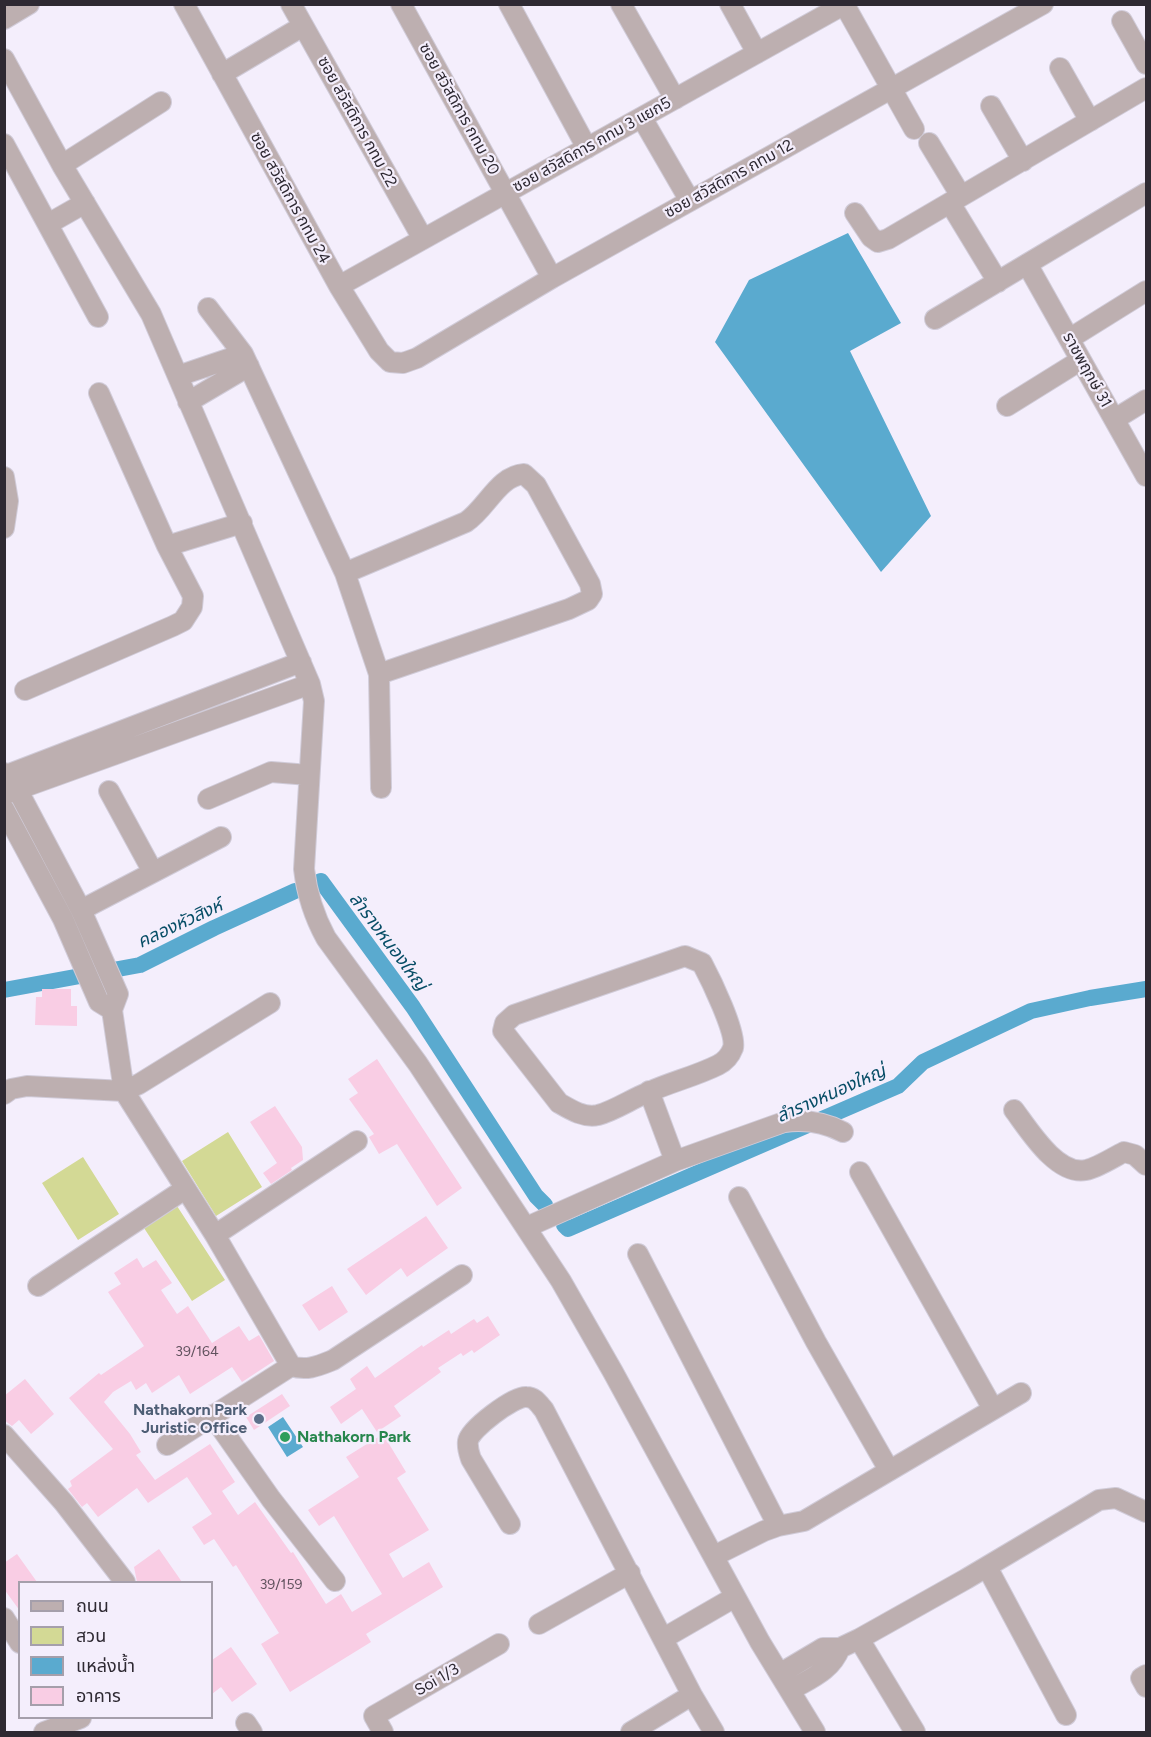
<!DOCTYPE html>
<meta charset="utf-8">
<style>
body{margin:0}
#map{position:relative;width:1151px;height:1737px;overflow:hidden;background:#f4eefc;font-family:Figtree,"Noto Sans Thai",sans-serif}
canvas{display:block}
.frame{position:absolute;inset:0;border:6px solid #2e2932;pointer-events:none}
.legend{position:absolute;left:18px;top:1581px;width:195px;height:138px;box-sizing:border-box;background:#f4eefc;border:2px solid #a59fab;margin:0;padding:8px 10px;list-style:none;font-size:18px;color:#2e2932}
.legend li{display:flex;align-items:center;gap:12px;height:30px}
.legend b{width:30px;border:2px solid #a59fab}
</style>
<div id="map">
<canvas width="1151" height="1737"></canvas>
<div class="frame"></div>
<ul class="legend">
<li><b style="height:8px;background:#bdafb0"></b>ถนน</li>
<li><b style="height:16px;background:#d3d995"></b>สวน</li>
<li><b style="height:16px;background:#5aaacf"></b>แหล่งน้ำ</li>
<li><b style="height:16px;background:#f9cde4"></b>อาคาร</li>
</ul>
</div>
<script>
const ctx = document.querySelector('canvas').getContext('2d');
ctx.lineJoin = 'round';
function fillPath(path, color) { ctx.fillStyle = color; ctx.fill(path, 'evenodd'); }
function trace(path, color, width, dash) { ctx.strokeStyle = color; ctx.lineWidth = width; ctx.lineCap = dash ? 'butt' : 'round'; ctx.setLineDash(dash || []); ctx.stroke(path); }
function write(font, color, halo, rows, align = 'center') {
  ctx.font = font + ' Figtree,"Noto Sans Thai",sans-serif'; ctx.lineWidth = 4.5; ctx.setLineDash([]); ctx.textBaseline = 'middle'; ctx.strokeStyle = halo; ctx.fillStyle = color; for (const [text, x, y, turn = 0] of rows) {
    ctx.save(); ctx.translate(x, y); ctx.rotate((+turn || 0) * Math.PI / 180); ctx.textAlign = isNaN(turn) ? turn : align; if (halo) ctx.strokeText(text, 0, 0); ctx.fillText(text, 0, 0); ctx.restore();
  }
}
fillPath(new Path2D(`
 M228,1132L262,1187L216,1216L182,1161Z
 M83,1157L119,1214L78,1240L42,1183Z
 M177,1206L225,1280L192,1301L144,1228Z`), '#d3d995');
fillPath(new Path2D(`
 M848,233L901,323L850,351L931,516L881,572L715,342L749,280Z
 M283,1417L303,1447L287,1457L268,1427Z`), '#5aaacf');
trace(new Path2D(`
 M319,882L321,881L413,1007L536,1196L545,1205
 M4,990L140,965L214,928L295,891
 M564,1225L568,1229L898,1086L923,1062L1031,1011L1090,998L1146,989`), '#5aaacf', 16);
fillPath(new Path2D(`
 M42,989H71V1006H77V1026L35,1025L36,997H42Z
 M377,1059L462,1188L437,1206L397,1144L379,1154L369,1137L374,1134L349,1099L358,1093L348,1079Z
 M275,1106L302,1147L303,1160L291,1168L292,1170L271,1184L263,1173L277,1163L250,1122Z
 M426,1216L448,1248L407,1277L401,1268L366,1295L347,1269Z
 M137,1258L143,1268L156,1260L172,1283L161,1290L177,1314L188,1306L212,1343L239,1326L249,1341L259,1335L274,1361L242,1382L232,1367L190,1394L179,1375L152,1393L146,1383L136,1390L131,1381L113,1392L104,1402L130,1434L141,1452L136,1455L155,1480L210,1444L235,1482L222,1491L238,1515L255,1502L291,1553L293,1552L326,1604L341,1594L352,1612L382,1594L334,1516L319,1526L308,1510L359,1477L346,1457L383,1434L406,1472L397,1478L429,1530L389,1554L403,1578L429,1562L443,1587L366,1634L371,1642L290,1692L261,1644L279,1633L236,1565L233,1567L214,1539L204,1545L192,1527L212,1514L187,1477L148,1503L137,1488L98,1517L87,1503L82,1507L68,1489L72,1486L70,1481L113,1449L69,1398L99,1373L101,1375L144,1346L108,1292L121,1284L114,1273Z
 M332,1286L348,1312L319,1331L302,1305Z
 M488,1316L500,1335L474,1353L472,1350L463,1356L461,1353L438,1368L441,1372L394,1406L401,1416L377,1432L362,1409L341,1424L330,1407L356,1389L350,1379L367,1366L375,1378L422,1345L423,1347L449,1330L451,1334L474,1319L477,1323Z
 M25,1379L54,1414L31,1434L19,1420L12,1426L4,1420V1396Z
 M282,1394L290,1406L254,1430L246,1417Z
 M159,1549L182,1582H137L134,1567Z
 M17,1554L37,1582H20V1611L4,1589V1563Z
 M231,1647L257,1684L232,1702L221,1687L212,1694V1660Z`), '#f9cde4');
const minor = new Path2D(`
 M184,4L339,286L379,351L390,362L403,363L417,358L552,278L1043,4
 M291,4L423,239
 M401,4L552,278
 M509,4L587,148
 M621,4L675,99
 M730,4L757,53
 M844,4L914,129
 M4,19L29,4
 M1122,21L1146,64
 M4,59L62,165L151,314L310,684L314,701L304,869C307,895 314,916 326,938L418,1064L561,1281L613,1372L760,1642L815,1732
 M1060,68L1090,121
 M222,74L303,26
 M991,106L1023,161
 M642,118L690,201
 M929,143L961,196
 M4,144L98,317
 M62,165L161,102
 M950,203L998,282
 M855,213L871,237L878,242L888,239L1146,88
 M48,224L85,203
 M1027,264L1146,476
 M339,286L845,4
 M208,308L243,354L345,573L379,674L381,788
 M935,319L1146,193
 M1069,339L1146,291
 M178,376L243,354
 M188,402L249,366
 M1007,406L1081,360
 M1115,419L1146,400
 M4,477L8,501L4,528
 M167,546L242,523
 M345,573L466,522C487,508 498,476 524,474L536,485L590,584L592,594L588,600L569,609L379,674
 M25,690L173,626L183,621L192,607L193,596L167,546L99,393
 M4,773L17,789L81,910L118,994L112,1010L124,1091L215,1235L291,1366C307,1371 318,1366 333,1360L462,1275
 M4,776L301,662
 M109,791L153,872
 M5,794L310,684
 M208,799L271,772L309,775
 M4,809L63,919L99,1002L112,1010
 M81,910L221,837
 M685,956L702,963C710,978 737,1033 733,1048C730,1056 724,1062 718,1065C696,1076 671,1082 649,1092C633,1098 614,1111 598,1115C584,1118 571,1110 559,1103L503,1031L505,1023L514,1015Z
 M4,1094L11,1089L27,1086L124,1091L139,1084L270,1003
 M1014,1110C1029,1130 1057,1176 1086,1170C1097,1168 1114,1157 1124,1152L1135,1155L1146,1165
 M675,1161L784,1122C806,1119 824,1122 843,1132
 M860,1172L993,1409
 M739,1197L816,1342L889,1470
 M527,1227L675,1161L649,1091
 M215,1235L357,1141
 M638,1254L778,1526
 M38,1286L185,1189
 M212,1415L271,1499L335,1581
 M4,1435L64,1503L125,1582
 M167,1445L291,1366
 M510,1524L471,1459C469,1453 467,1448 468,1441C470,1429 514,1396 526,1397C535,1397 538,1403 544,1410L692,1695L714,1732
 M714,1556L764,1531L778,1526L804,1521L1021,1393
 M987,1567L1066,1715
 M4,1618L20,1643
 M539,1624L630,1573
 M664,1638L735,1597
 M859,1639L915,1732
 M781,1673L818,1651L823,1648H840L859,1639L966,1579L1099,1500L1116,1498L1146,1512
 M1146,1675L1141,1678L1146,1687
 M791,1690C811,1678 831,1671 840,1648
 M246,1723L252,1732
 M44,1732L81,1718
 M383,1732L374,1716L499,1644
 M631,1732L692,1695`);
trace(minor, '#d0cbd8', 22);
trace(minor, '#bdafb0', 20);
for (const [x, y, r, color] of [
 [259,1419,6,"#5c6f8a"],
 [285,1437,6,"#2e9e5b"]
]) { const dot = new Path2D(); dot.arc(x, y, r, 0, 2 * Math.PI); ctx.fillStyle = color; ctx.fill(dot); trace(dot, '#f4eefc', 2); }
write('14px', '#61525e', null, [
 ["39/164",197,1352],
 ["39/159",281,1585]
]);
write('16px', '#2e2932', '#f4eefc', [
 ["ซอย สวัสดิการ กทม 20",459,109,61],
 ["ซอย สวัสดิการ กทม 22",357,122,61],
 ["ซอย สวัสดิการ กทม 3 แยก5",592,145,-29],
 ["ซอย สวัสดิการ กทม 12",729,179,-29],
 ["ซอย สวัสดิการ กทม 24",290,198,61],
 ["ราชพฤกษ์ 31",1087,370,61],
 ["Soi 1/3",437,1680,-30]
]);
write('bold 16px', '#4e5e75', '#f4eefc', [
 ["Nathakorn Park",247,1410],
 ["Juristic Office",247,1428]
], 'right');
write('bold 16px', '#27864d', '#f4eefc', [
 ["Nathakorn Park",297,1437]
], 'left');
write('italic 18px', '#074d66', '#f4eefc', [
 ["คลองหัวสิงห์",180,924,-25],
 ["ลำรางหนองใหญ่",388,942,53],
 ["ลำรางหนองใหญ่",831,1094,-24]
]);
</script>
